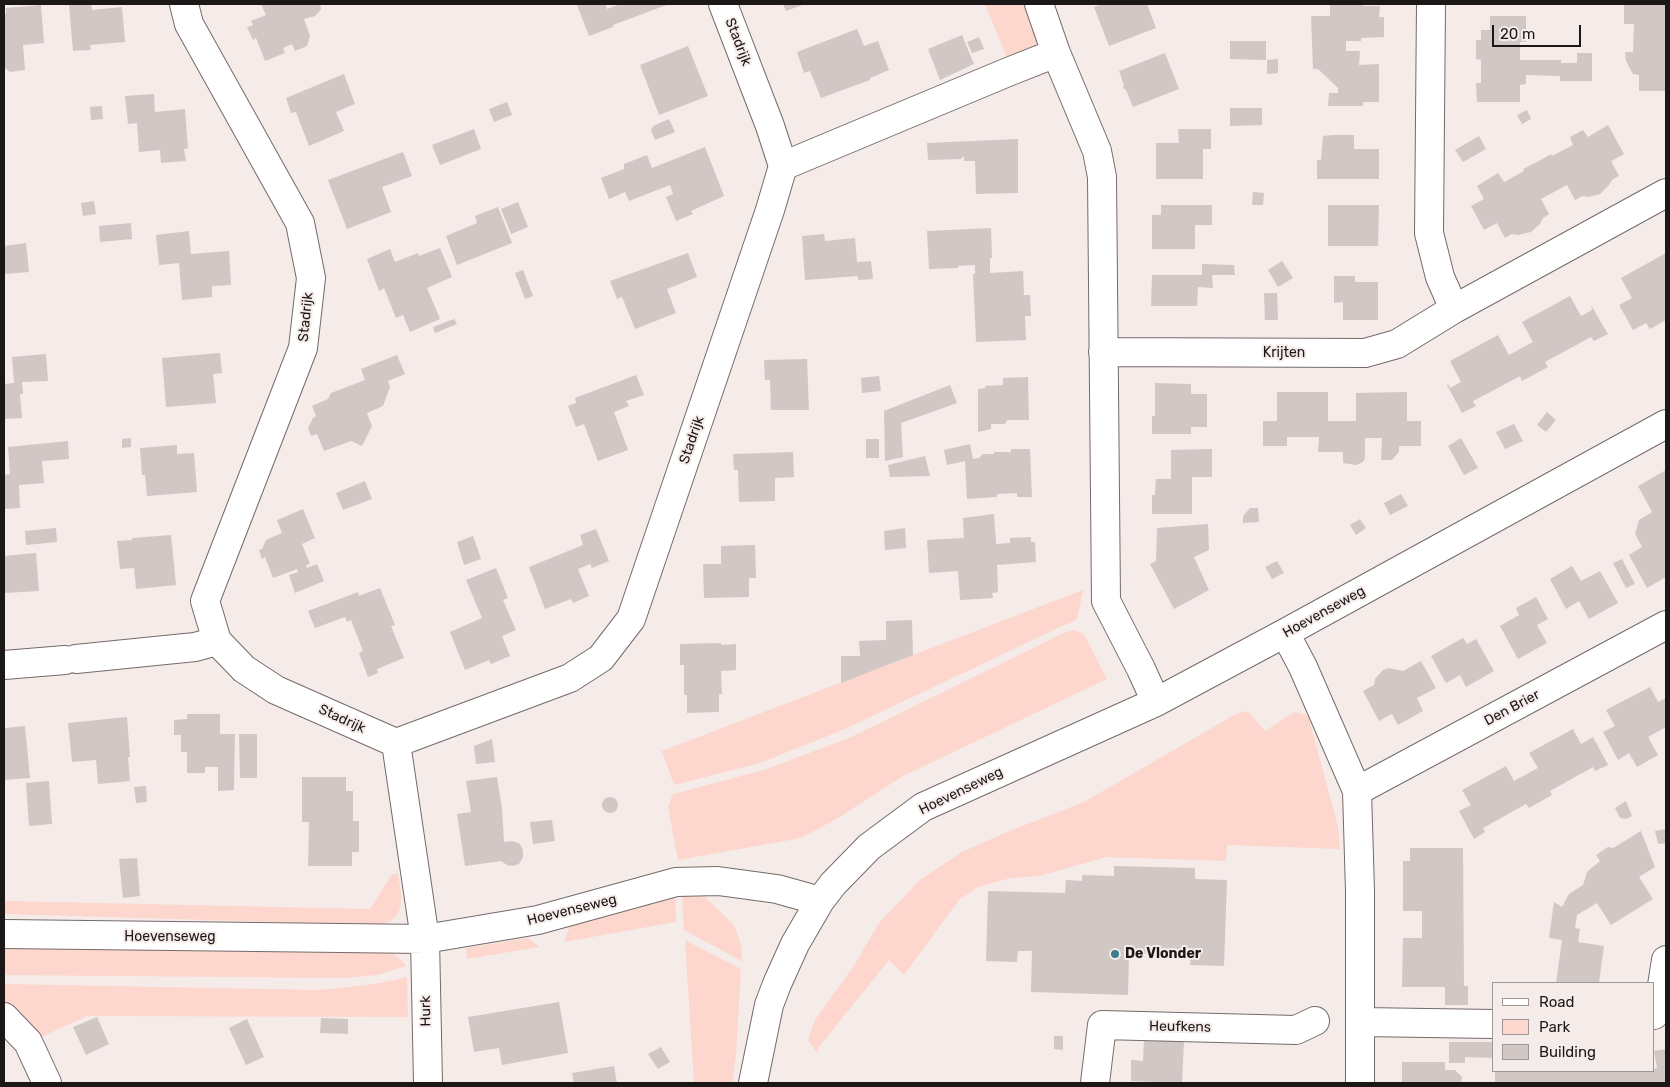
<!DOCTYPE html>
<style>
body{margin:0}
#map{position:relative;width:1670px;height:1087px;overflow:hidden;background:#f5ebe9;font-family:Rubik,sans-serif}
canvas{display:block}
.frame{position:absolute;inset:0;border:5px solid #1b1817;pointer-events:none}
.legend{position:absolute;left:1492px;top:982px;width:162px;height:90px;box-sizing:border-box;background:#f5ebe9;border:1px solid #9e9795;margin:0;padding:6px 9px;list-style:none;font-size:15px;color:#1b1817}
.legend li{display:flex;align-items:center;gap:10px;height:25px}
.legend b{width:25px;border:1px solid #9e9795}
.scale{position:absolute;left:1492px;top:25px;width:89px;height:22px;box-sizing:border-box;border:2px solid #1b1817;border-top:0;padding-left:6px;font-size:15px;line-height:18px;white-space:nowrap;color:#1b1817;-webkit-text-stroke:4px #f5ebe9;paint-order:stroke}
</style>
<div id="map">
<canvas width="1670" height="1087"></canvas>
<div class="frame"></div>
<ul class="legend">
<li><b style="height:6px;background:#fff"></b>Road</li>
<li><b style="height:14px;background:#fdd6cd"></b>Park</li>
<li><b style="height:14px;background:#d1c7c4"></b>Building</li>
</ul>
<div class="scale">20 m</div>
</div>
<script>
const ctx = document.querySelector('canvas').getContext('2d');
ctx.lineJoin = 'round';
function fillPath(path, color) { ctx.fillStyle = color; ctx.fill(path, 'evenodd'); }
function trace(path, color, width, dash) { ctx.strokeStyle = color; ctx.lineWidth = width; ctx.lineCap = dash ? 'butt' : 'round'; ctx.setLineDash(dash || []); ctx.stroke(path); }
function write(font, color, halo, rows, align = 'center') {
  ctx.font = font + ' Rubik,sans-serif'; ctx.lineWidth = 4; ctx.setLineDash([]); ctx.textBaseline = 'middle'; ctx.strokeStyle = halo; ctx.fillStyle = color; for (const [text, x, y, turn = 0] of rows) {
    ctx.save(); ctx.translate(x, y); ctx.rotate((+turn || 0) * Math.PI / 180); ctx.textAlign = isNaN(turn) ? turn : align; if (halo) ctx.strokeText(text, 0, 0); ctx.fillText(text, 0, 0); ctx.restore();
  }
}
fillPath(new Path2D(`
 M985,4H1029L1038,37L1035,47L1008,60Z
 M1083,590L1077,619L845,729L760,763L674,785L662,751Z
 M1075,630L1084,634L1107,679L903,776L838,818L801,838L678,860L668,807L673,794L764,770L849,738L1066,632Z
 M1248,711L1265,731L1294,712L1308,715L1338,827L1340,849L1227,845L1226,861L1106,857L1039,876L1011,878L978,887L959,900L904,975L889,960L819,1047L817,1053L808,1040L815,1020L855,964L879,923L920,880L960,853L1007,832L1084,802L1236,714Z
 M392,874H398C400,888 406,909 393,919C389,922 382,924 378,925L4,914V901L370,909Z
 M701,893L734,925L741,944L742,961L684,930L682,895Z
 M671,896H675L676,922L564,942L570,926Z
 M528,938L540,947L467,959L466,948Z
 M685,940L741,969L736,1054L732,1083H694Z
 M4,948L385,951C395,953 400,958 406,966L377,975L346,978L4,975Z
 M407,977L408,1017L87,1016L37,1039L4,1004V984L318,990C348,987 378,985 407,977Z`), '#fdd6cd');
fillPath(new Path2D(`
 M91,4L92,10L122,7L125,42L90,45L91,50L73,51L69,5Z
 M261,4H320L321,9L319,12L315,16L304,19L310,36L307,46L295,51L292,44L283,48L285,53L265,61L256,38L253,40L247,27L253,25L251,21L266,15Z
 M580,4H605L607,9L620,4H669L613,25V27L589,36L577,5Z
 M783,4H805L786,11Z
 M1103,4H1147L1156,28L1109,46L1094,7Z
 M1330,4H1363V6H1380L1379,17H1384V37L1361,38V41H1346V51H1360L1359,65L1379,64V102H1363V106H1328L1329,93H1338V88L1318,69H1313L1311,16H1330Z
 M1624,4H1666V91H1639V75L1633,74L1626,61L1625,52H1633L1634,24H1624Z
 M41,5L44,43L23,45L25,70L10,72L4,67V14H6V8Z
 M1490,16H1526V42H1520V60H1561V63H1577V53H1592V81H1560V76L1526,75V84L1520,85V102H1477L1476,83H1481V60L1476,59V40H1481V30H1490Z
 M857,29L864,46L878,41L889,70L870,78V80L821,98L810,71L804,73L797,52Z
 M962,35L974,64L940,80L928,49Z
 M979,37L984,49L972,53L967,42Z
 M1230,41H1266V60L1230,59Z
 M688,46L708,96L659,115L640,65Z
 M1165,53L1179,89L1133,107L1126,90L1123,88L1124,85L1119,71Z
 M1278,59V73L1267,74V60Z
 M344,74L355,104L336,112L344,131L309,146L296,112L291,113L286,98Z
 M154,94L155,112L185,109L188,148L184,149L186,161L161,163L160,150L139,152L137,123L128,124L125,96Z
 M507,102L512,115L494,122L489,109Z
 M102,106L103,119L91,120L90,107Z
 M1230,108H1262V125L1230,126Z
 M1527,110L1531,119L1522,124L1517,115Z
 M669,119L675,132L655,140L651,130L653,126Z
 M1608,125L1624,154L1611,161L1619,176L1612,180L1609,185L1600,194L1588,197L1582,196L1575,200L1567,185L1541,199L1549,214L1543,218L1540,224L1531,232L1518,235L1512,234L1505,238L1497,223L1484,230L1471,206L1484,199L1477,186L1498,173L1504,182L1524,171L1523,169L1537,162L1551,154L1552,156L1573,145L1570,137L1583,130L1588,137Z
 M474,129L481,149L440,165L432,145Z
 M1178,129H1211V149H1203V179H1156V143H1179Z
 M1332,135H1354V149H1379V179H1317V160H1321L1323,136Z
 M1479,136L1486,149L1463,162L1455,150Z
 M1018,139V193L976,194L975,161H964V157H962V159L928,160L927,143Z
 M705,147L724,196L691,211L693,214L676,221L666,197L673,194L670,185L629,201L625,192L609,199L601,178L624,169V164L647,155L652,168Z
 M403,152L412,176L382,187L391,212L347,229L328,180Z
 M1253,192L1264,193L1263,205H1252Z
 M94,201L96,214L83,216L81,203Z
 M518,202L528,227L511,234L501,209Z
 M1161,205H1212V225H1195V249H1152V215H1161Z
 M1328,205H1379L1378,246H1328Z
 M498,207L512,243L457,265L446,236L477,223L475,216Z
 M131,223L132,239L100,242L99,226Z
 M991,228L992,258H990V273L1023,271L1024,295H1030L1031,316H1025L1026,340L976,342L973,274H975V265L958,266V268L929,269L927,231Z
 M189,231L191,254L229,251L231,285L212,286V297L182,300L179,263L159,265L156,235Z
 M824,234L825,241L855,238L857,262L871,261L873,279L858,280V276L805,280L802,236Z
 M26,243L29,272L4,274V246Z
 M440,248L452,277L427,288L440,319L410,332L403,315L396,318L384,288L379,291L367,259L390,249L395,262L418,253L419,256Z
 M688,253L697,277L667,289L676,313L635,329L622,297L617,299L610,281Z
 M1666,253V320L1650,329L1646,323L1633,330L1619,305L1632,298L1621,278Z
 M1282,261L1293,278L1278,287L1268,270Z
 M1202,264L1234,265L1235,275H1212L1213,288L1198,287L1197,306H1151L1152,275H1202Z
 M523,270L533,296L525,299L515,273Z
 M1334,276H1355V282H1378V320H1343V302L1334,303Z
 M1264,293H1277L1278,320H1265Z
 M1570,296L1581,316L1592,310L1591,305L1608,334L1594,341L1591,337L1545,362L1548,367L1522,381L1520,376L1496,389L1473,401L1476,406L1462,413L1447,385L1448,384L1450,388L1461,382L1450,361L1498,335L1509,355L1533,342L1522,322Z
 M454,319L457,324L435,333L433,327Z
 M220,353L222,373L213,374L216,403L166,407L162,358Z
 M46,354L48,381L22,382L23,394H20L22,418L4,419V384L14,383L12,357Z
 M397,355L405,374L388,381L390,387L383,406L367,413L372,426L362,446L351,441L324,451L317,434L311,436L308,428L313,418L316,416L312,406L328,399L331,393L365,380L361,369Z
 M807,359L809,410H771L770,380H765L764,360Z
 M636,375L644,395L626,401L629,406L614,412L628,450L598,461L584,424L576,427L568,406L576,403L575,398Z
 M879,376L881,391L862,393L861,378Z
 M1028,377L1029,420H1007L1005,424H991V429L978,432V389L986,388L985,386L1003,385V378Z
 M1155,383L1191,384V394H1207V427H1191V434H1152V416H1155Z
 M950,385L957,403L901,423L903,457L885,461L884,411Z
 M1277,392H1328V421H1356V393L1407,392V421H1421V446H1399V452L1392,460H1381L1382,438H1365V458L1363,462L1356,465L1343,463V452H1318L1319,437H1287V446H1263V421H1277Z
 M1547,412L1556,420L1546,432L1537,425Z
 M1514,424L1523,441L1505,449L1496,432Z
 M131,438V447L122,448V439Z
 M1461,438L1478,468L1464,475L1448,446Z
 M866,439H879V458H866Z
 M68,441L69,459L42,461L44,483L19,485L20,508L4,509V475L10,474L8,447Z
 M970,444L973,459L979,458L983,454H994V452H1011V449H1030L1032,497H1017V493L997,494V497L967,499L965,461L947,465L944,450Z
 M177,445V454L194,453L197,492L147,496L145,475H142L140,448Z
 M1212,449V477H1192V514H1152V495H1155L1156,479H1171V450Z
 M793,452L794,477L775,478V501L739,502L738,470H734L733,454Z
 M925,456L930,476L890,477L888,465Z
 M1666,470V577L1647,588L1629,555L1642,547L1635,534L1639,520L1652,512L1638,486Z
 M365,481L372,499L343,510L336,493Z
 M1401,494L1408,506L1390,515L1384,503Z
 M1250,508H1258L1259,522L1243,523V516Z
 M303,509L315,538L302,544L310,564L306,565L307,568L317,564L324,581L295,593L289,575L298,572L297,569L273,578L265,557L262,559L259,550L262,549L266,540L282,533L277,520Z
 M994,514L996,544L1010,543V538L1031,537V542H1035L1036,562L997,565L998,592L992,593L993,598L960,600L958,571L929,573L927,540L964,538L963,518Z
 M1360,519L1366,528L1356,535L1350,525Z
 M1208,524L1209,550L1194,557L1209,590L1174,609L1150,564L1156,561L1157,528Z
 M56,528L57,542L26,545L25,531Z
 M905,528L906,548L885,550L884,531Z
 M596,529L609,561L592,568L590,564L578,569L589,596L573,603L571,599L545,609L529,567L583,545L580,535Z
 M171,535L176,585L136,589L134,568L120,569L117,541L132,540V538Z
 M473,536L481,559L464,565L457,542Z
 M755,545L756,578H749V597L704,598L703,564H721V546Z
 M36,553L39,591L4,593V556Z
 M1622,559L1635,584L1626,588L1613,563Z
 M1277,561L1284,573L1272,579L1265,567Z
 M1572,566L1581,581L1600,571L1618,603L1589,619L1579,601L1566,609L1550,579Z
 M496,568L508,598L503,600L516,630L502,636L510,656L491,664L489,660L465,670L450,632L482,618L466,580Z
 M380,588L395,625L391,626L404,658L377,669L378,673L368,677L359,653L363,651L351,620L347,622L345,617L315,628L308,611L358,592L359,596Z
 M1536,597L1548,619L1537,625L1547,643L1518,659L1500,626L1519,615L1516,608Z
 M912,620L913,655L841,683V656H860L859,641L886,640V621Z
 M1463,638L1467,644L1476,639L1494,671L1466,687L1460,675L1446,683L1431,656Z
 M721,643V645L736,644V670L721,671L722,694H719V712L687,713V695H684V665H680V644Z
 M1421,661L1436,688L1417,698L1423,711L1398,725L1392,714L1379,721L1363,691L1374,685L1375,679L1383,670L1389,668L1403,671Z
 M1650,687L1658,702L1666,698V727L1648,737L1658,755L1637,767L1629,753L1618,760L1603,732L1615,726L1606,710Z
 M187,714H220V734H235L234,790L218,791V767H205V773H187V752H181V735H174V720L187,719Z
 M127,717L130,757H128L130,781L98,784L96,760L72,762L68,723Z
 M25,726L30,778L4,780L5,728Z
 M1573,729L1581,744L1593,737L1608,765L1595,771L1593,767L1550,791L1552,795L1529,808L1526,804L1483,828L1485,832L1474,839L1459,811L1471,805L1462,790L1506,766L1514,781L1538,768L1529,753Z
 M239,734H257V778H240Z
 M492,739L495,762L476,764L474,746Z
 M302,777H346V791H353V821H359V852H352V866H308L309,822H302Z
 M497,777L502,809L504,842L513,841L520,844L523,850V857L519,864L513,866L507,865L501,861L465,866L457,814L471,812L466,781Z
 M49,781L52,824L29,826L26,783Z
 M146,786L147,802L136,803L134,787Z
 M602 805a8 8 0 1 1 16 0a8 8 0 1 1-16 0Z
 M1626,801L1632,816L1626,819L1620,818L1615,808Z
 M552,820L555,841L533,844L530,822Z
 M1666,829V843L1658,844L1655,831Z
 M1641,831L1655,867L1639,877L1653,899L1611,925L1597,903L1577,915L1575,928L1580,929L1578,942L1604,946L1599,983H1556L1562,940L1549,938L1554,902L1562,907L1569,894L1583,885L1587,872L1600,861L1596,855L1608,847L1613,848Z
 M1410,848H1463L1464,986H1468V1005H1445V987H1402L1403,938H1422V911H1403V861H1410Z
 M137,858L140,896L123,898L119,859Z
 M1114,866L1195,868V879L1227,880L1224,966L1190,965L1191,955L1129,953L1128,995L1031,992L1032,951H1018L1017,962L986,961L988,891L1065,893L1066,880L1082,881V875L1114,876Z
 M559,1002L568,1053L502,1065L499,1048L474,1052L468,1017Z
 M97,1017L109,1044L86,1055L73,1027Z
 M321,1018L348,1019V1034L320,1033Z
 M247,1019L264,1057L246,1065L229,1028Z
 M1054,1036H1063V1050L1054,1049Z
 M1144,1040L1184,1041L1182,1083L1131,1081V1060L1143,1061Z
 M1449,1042H1494V1058L1465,1057V1063H1449Z
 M661,1047L670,1062L658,1069L648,1054Z
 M1666,1049V1083H1495V1071H1654V1069L1657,1068L1654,1051Z
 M1402,1062H1445V1070H1455L1462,1077L1461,1083H1402Z
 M614,1066L617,1083H574L572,1073Z`), '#d1c7c4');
const minor = new Path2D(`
 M184,4L189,24L300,223L311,278L303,348L205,601L217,641L244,669L276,690L396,743L570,678L601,658L631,619L770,210L783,166L770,126L723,4
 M1039,4L1056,53L1097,151L1102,177L1106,601L1141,669L1156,702
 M1431,4L1429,233L1440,277L1454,309
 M783,166L1008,72L1056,53
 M1103,352L1365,353L1397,344L1454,309L1666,193
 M1285,633L1303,667L1357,791L1360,891V1083
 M76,659L195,647L217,641
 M4,665L65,660
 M396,743L425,939L428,1083
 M1357,791L1666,625
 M4,934L425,939L538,920L676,882L718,881L777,889L820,901
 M1654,1015L1658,1011L1666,960
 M4,1017L28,1042L47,1083
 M1361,1022L1494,1024
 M753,1083L769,1005L777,984L795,944L820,901L833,884L869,847L923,807L1156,702L1285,633L1666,424
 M1095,1083L1102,1025L1296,1030L1315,1021`);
trace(minor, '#746b69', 30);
trace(minor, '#fff', 28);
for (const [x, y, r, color] of [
 [1115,954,5,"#387f88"]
]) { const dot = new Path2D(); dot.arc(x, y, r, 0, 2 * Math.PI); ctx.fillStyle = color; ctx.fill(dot); trace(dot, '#f5ebe9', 2); }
write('14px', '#1b1817', '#f5ebe9', [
 ["Stadrijk",738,42,69],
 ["Stadrijk",306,317,-84],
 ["Krijten",1284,353],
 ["Stadrijk",692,440,-71],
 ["Hoevenseweg",1324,612,-29],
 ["Den Brier",1512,708,-28],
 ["Stadrijk",342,719,25],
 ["Hoevenseweg",961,791,-26],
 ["Hoevenseweg",572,910,-14],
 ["Hoevenseweg",170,937],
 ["Hurk",426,1011,-91],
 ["Heufkens",1180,1027,1]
]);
write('bold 14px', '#1b1817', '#f5ebe9', [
 ["De Vlonder",1125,954]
], 'left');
</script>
